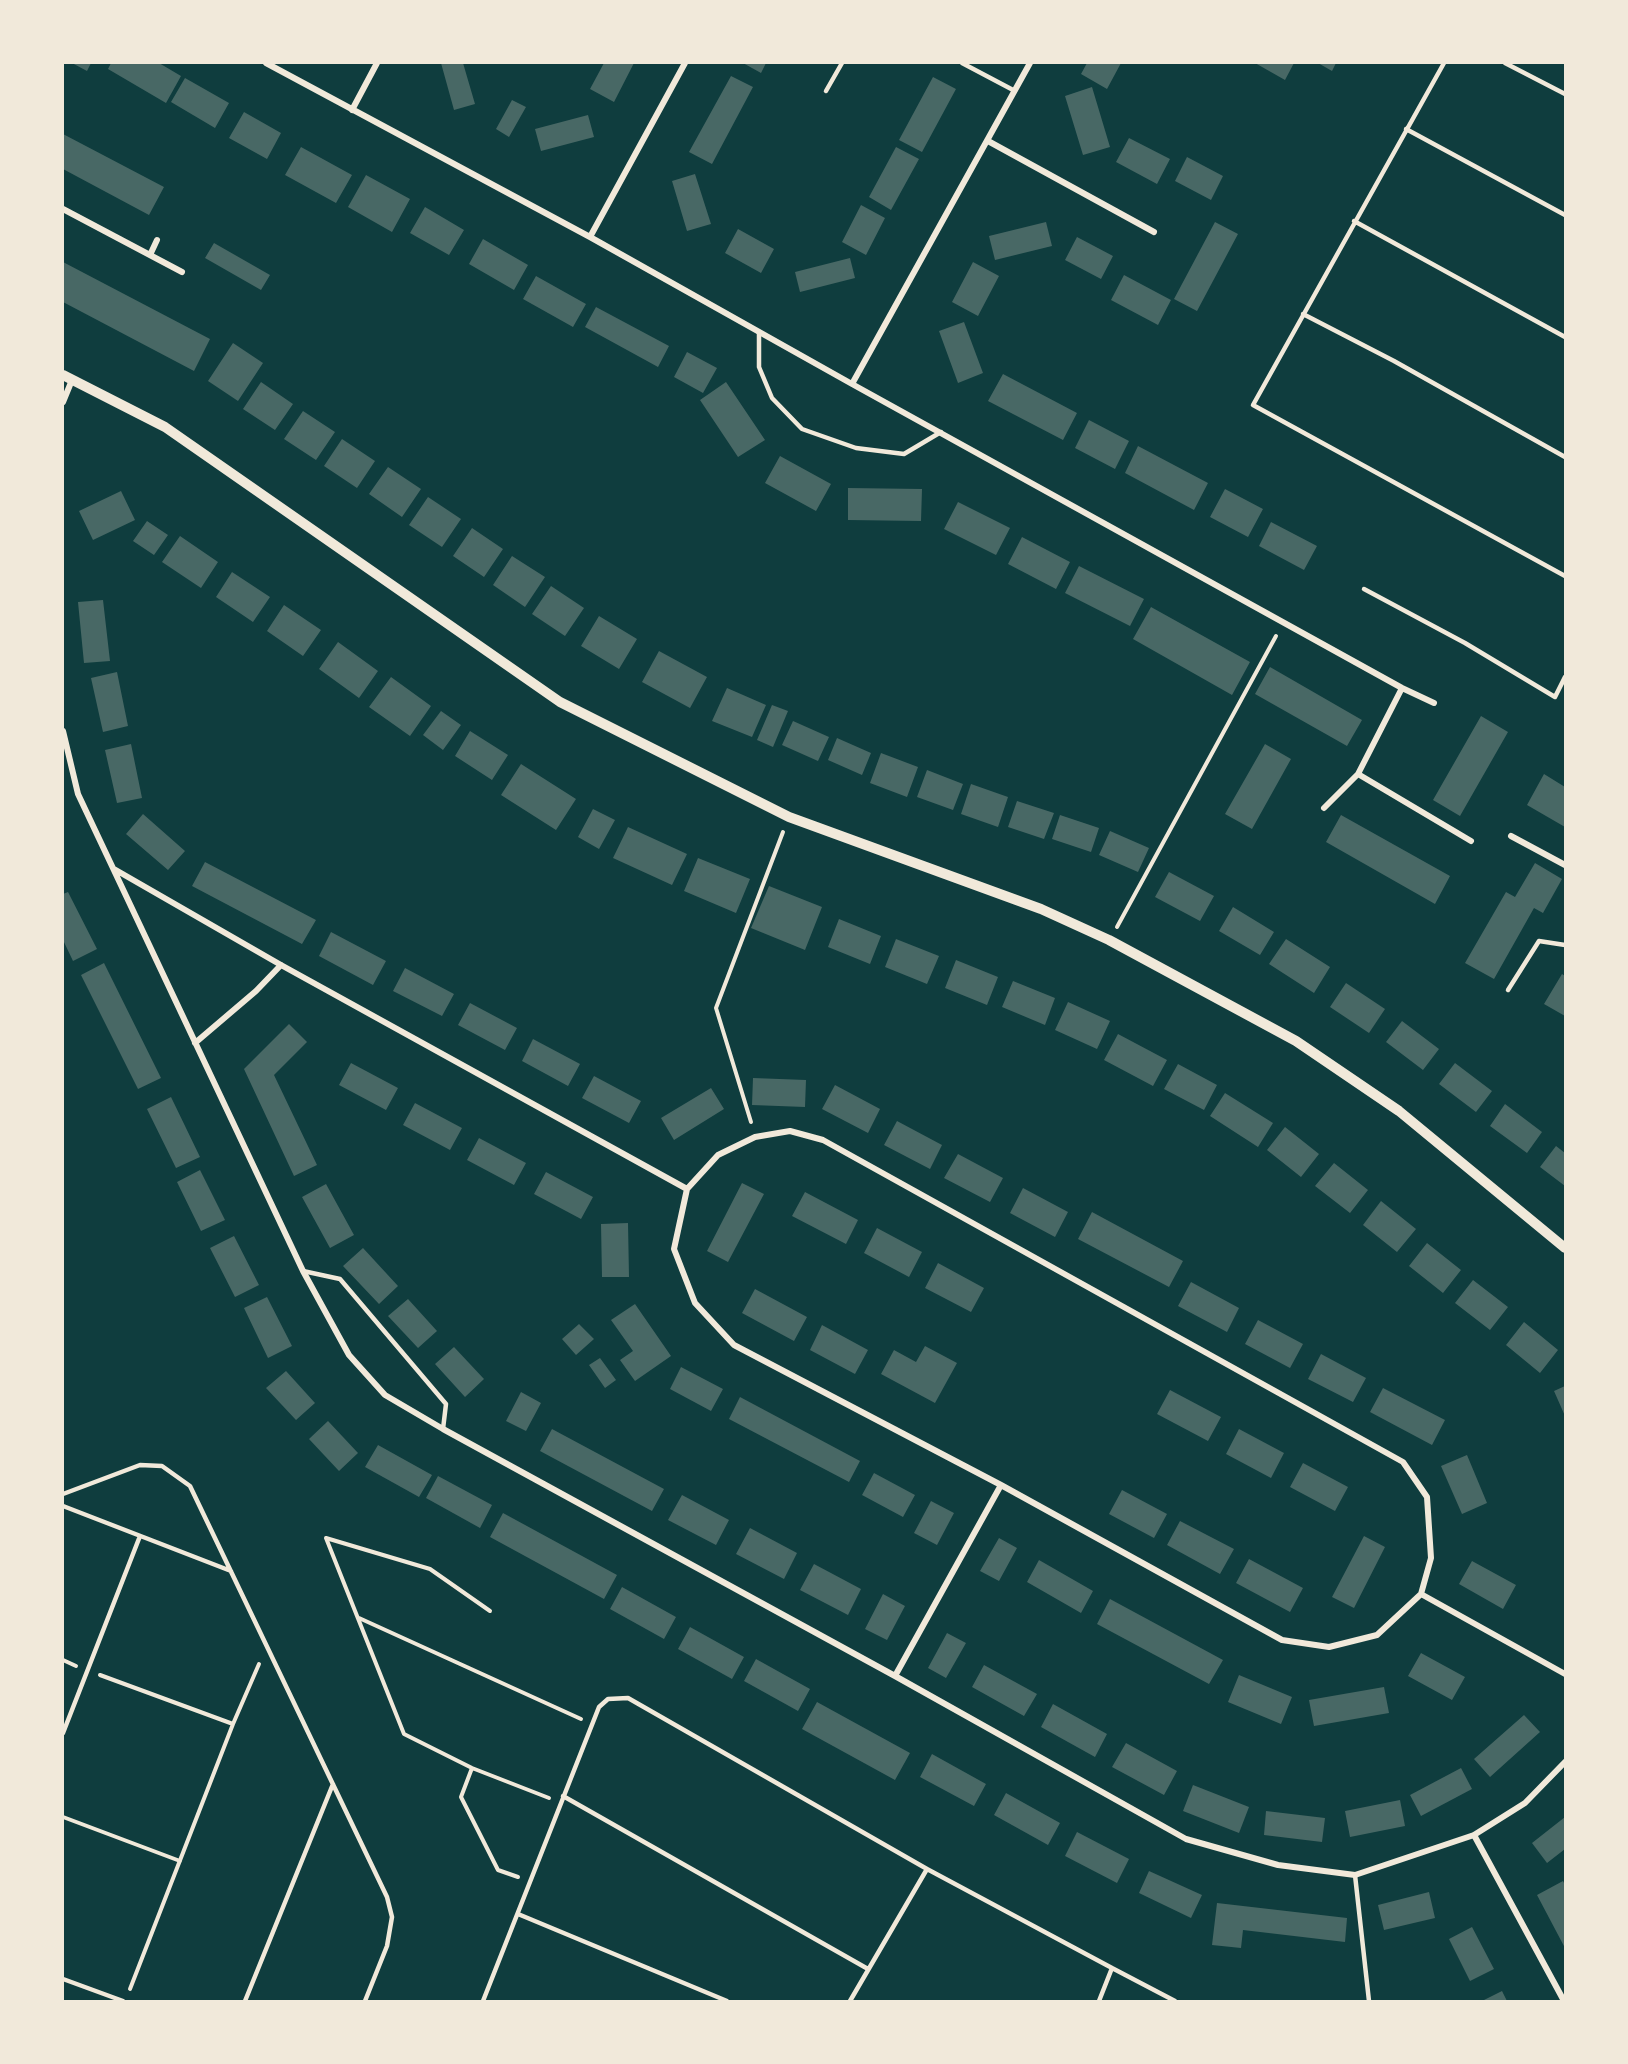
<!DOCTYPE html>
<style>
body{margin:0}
#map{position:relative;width:1628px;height:2064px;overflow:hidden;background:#0f3d3e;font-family:"Asap Condensed",sans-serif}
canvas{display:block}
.frame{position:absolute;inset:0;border:64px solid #f1e9da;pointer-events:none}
</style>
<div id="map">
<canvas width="1628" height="2064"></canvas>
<div class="frame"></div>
</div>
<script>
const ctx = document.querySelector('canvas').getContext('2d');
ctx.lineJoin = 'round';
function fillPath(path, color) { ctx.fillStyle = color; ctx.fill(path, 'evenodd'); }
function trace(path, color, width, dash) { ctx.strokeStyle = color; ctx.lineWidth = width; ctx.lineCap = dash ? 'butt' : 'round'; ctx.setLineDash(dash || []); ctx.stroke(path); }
fillPath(new Path2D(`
 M72,63H91L87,71Z
 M111,63H159L181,76L166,103L108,69Z
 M441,63H463L475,104L454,110Z
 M604,63H634L614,102L590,89Z
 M743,63H766L761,73Z
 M1087,63H1121L1107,89L1081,74Z
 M1255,63H1294L1285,80Z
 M1318,63H1336L1332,71Z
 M731,76L753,87L712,164L689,152Z
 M933,77L956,89L922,152L899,140Z
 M185,78L229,103L215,128L171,102Z
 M1092,87L1110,147L1083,155L1065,96Z
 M512,100L526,107L509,137L496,129Z
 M244,112L281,133L267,159L229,138Z
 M588,115L594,137L541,151L535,129Z
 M63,134L164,187L149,215L63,169Z
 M1129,138L1170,159L1157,184L1116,162Z
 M301,147L352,175L336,203L285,175Z
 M896,147L919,159L891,210L869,197Z
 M1187,157L1223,176L1211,200L1175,181Z
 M695,174L711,224L687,231L672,181Z
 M366,175L410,199L392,232L348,207Z
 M861,205L885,218L866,255L842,242Z
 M425,207L464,230L449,255L410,233Z
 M1046,222L1052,246L995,260L989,236Z
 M1215,222L1238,234L1197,311L1174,299Z
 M738,229L774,249L761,273L725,253Z
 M1077,237L1113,256L1101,279L1065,260Z
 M483,239L528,265L514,290L469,264Z
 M214,243L270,275L261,290L205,258Z
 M850,258L855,278L800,292L795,272Z
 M63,262L210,339L194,371L63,302Z
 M973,262L999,276L978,316L952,302Z
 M1124,275L1171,300L1158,325L1111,300Z
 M536,276L586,304L573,327L523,299Z
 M596,307L669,346L658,367L585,327Z
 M964,322L983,373L958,383L939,331Z
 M233,343L263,363L238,401L208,381Z
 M687,352L717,368L703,393L674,377Z
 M1003,374L1077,413L1063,440L988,401Z
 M261,382L293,404L275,430L243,409Z
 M726,382L765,440L738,457L700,400Z
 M303,411L335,432L316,460L284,439Z
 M1089,420L1129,441L1115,469L1075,448Z
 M342,439L375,461L357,488L324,466Z
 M1138,446L1208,483L1194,510L1125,473Z
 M780,456L831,484L816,511L765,483Z
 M388,467L421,489L402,517L369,494Z
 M848,488L922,489L921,521L848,520Z
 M1225,489L1263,509L1248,537L1210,517Z
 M121,491L135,520L93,540L79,511Z
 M428,497L461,519L442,547L409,525Z
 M958,502L1010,528L996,555L944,529Z
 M147,521L168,535L154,555L133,541Z
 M1271,522L1317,546L1304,570L1259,546Z
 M472,528L503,549L484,577L453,556Z
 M180,536L218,562L201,588L162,562Z
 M1022,537L1070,562L1056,589L1008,564Z
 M512,556L545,577L525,607L493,585Z
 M1079,566L1144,599L1130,626L1065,593Z
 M232,572L270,597L253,622L216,597Z
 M551,586L584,608L565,636L532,614Z
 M103,600L110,661L84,663L78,602Z
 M284,605L321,630L303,656L267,631Z
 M1151,607L1250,662L1232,695L1133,639Z
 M599,616L637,639L619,669L581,646Z
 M338,642L378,671L359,698L319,669Z
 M659,651L707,677L690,708L642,682Z
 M1270,667L1362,720L1347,746L1255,694Z
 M117,672L128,726L103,732L91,678Z
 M391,677L431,706L410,736L369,707Z
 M727,688L766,705L752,737L712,721Z
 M772,705L788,711L773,747L757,740Z
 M441,711L461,725L443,750L423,735Z
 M1481,716L1508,732L1460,816L1433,800Z
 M793,721L829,737L818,761L782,745Z
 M470,731L508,755L492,780L455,756Z
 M837,738L871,753L862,775L828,760Z
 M131,744L142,798L117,803L105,750Z
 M1265,744L1291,759L1252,829L1225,814Z
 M881,753L918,767L907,797L870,783Z
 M521,764L576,799L556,830L501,795Z
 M927,770L963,784L953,810L917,797Z
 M1544,774L1565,787V827L1527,805Z
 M971,784L1008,797L998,827L961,814Z
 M1017,801L1054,813L1044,839L1008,827Z
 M593,809L615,820L599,849L578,837Z
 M143,814L185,851L168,870L126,834Z
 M1060,815L1099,828L1091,852L1052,839Z
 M1341,815L1450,876L1435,904L1326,842Z
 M628,827L687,854L672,885L613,858Z
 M1110,831L1149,848L1138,872L1099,855Z
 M698,858L750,879L736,913L684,891Z
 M205,862L316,920L302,944L192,886Z
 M1535,863L1562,879L1543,913L1534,908L1494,979L1465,963L1506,892L1515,897Z
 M1169,872L1214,896L1200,921L1155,897Z
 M769,886L822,907L805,950L751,928Z
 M68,892L97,949L73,961L63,940V894Z
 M1233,907L1274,932L1260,955L1219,931Z
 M839,919L881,936L870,964L828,947Z
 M331,932L386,961L373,985L319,956Z
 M896,939L939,956L927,984L885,967Z
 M1286,939L1330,967L1314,993L1269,964Z
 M956,960L998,977L987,1005L945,988Z
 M104,963L161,1078L138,1089L81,975Z
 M405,968L454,994L442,1016L393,991Z
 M1562,974L1565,976V1016L1544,1004Z
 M1013,981L1055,998L1045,1025L1002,1007Z
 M1346,983L1385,1009L1369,1033L1330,1007Z
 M1068,1002L1110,1021L1097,1049L1055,1030Z
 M470,1003L517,1028L505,1050L458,1025Z
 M1402,1021L1439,1049L1423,1070L1386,1042Z
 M289,1024L307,1042L274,1075L317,1165L294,1176L244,1069Z
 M1118,1034L1167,1060L1153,1086L1104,1060Z
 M533,1039L580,1064L568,1086L522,1061Z
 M351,1063L398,1088L386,1110L339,1085Z
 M1455,1063L1492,1091L1476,1112L1439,1084Z
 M1178,1064L1217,1085L1204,1110L1164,1089Z
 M594,1076L641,1101L629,1123L582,1098Z
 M753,1078L806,1080L805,1107L752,1105Z
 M835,1085L880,1109L868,1133L822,1109Z
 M711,1088L724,1109L674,1140L661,1118Z
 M1225,1093L1273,1123L1258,1147L1210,1116Z
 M171,1097L200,1157L176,1168L147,1109Z
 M415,1103L462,1128L450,1150L403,1125Z
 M1505,1104L1542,1132L1527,1153L1490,1126Z
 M897,1121L942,1145L930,1169L884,1145Z
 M1285,1127L1319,1154L1301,1177L1267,1150Z
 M479,1138L526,1163L514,1185L467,1160Z
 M1556,1146L1565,1153V1186L1540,1167Z
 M958,1154L1003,1178L990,1202L944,1178Z
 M1334,1163L1368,1190L1350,1213L1315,1186Z
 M200,1170L225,1220L201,1231L177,1182Z
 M546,1172L593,1197L581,1219L534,1194Z
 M742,1183L764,1194L728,1262L707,1251Z
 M326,1184L354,1235L330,1248L302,1197Z
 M1023,1188L1068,1212L1055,1237L1010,1213Z
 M805,1192L858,1220L846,1244L792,1216Z
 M1381,1201L1416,1229L1397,1252L1363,1225Z
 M1092,1212L1183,1261L1169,1287L1078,1239Z
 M628,1223L629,1277H602L601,1224Z
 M877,1228L922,1252L909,1277L864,1253Z
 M234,1236L259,1285L235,1297L210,1248Z
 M1427,1243L1461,1270L1443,1293L1409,1266Z
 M363,1248L398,1286L379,1304L343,1266Z
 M938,1263L984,1288L971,1312L925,1288Z
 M1473,1280L1508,1307L1490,1330L1455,1303Z
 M1191,1282L1239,1308L1227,1332L1178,1306Z
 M755,1289L807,1317L794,1341L742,1313Z
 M267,1297L292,1346L268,1358L244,1308Z
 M408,1299L437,1331L418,1348L388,1316Z
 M635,1304L671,1356L635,1381L620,1360L633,1351L611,1320Z
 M1258,1320L1303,1344L1290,1368L1245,1344Z
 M1524,1322L1558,1350L1540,1373L1506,1345Z
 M579,1324L594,1339L576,1355L562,1339Z
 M822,1325L868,1350L855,1374L810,1350Z
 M925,1346L957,1363L935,1403L881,1374L894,1350L916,1362Z
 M454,1347L484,1379L465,1397L435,1364Z
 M1321,1354L1366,1378L1353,1402L1308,1379Z
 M600,1358L616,1380L605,1388L589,1365Z
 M681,1367L723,1389L711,1411L670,1389Z
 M286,1371L315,1403L296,1420L266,1388Z
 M1565,1386V1416L1554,1391Z
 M1383,1388L1445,1420L1432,1445L1370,1412Z
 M1170,1390L1221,1417L1208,1441L1157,1414Z
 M521,1392L541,1403L526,1431L506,1421Z
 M740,1397L860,1461L849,1482L729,1419Z
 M328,1421L358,1453L339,1471L309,1439Z
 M552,1429L664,1489L652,1511L540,1451Z
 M1239,1429L1284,1453L1271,1478L1226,1454Z
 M378,1445L432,1475L419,1497L365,1467Z
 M1467,1455L1487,1503L1462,1514L1441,1466Z
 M1303,1463L1348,1487L1335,1511L1290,1487Z
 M874,1473L915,1495L903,1517L862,1495Z
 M438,1476L492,1505L480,1528L426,1498Z
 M1122,1490L1167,1514L1154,1538L1109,1514Z
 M682,1495L729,1520L716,1545L668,1520Z
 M931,1501L954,1513L937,1545L914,1533Z
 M503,1513L617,1575L604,1599L490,1537Z
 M1180,1521L1234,1549L1220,1574L1167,1545Z
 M750,1528L797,1553L784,1579L736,1554Z
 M1364,1536L1385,1547L1354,1608L1332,1597Z
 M999,1538L1017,1548L999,1581L980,1571Z
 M1249,1559L1303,1588L1290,1612L1236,1583Z
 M1039,1560L1093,1591L1081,1613L1027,1582Z
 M1472,1561L1516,1585L1503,1609L1459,1584Z
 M814,1564L861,1589L848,1615L800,1590Z
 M622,1587L676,1617L664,1639L610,1609Z
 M883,1594L905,1606L887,1640L865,1629Z
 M1110,1599L1223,1660L1209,1684L1097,1624Z
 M690,1627L744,1657L732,1679L678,1649Z
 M947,1633L966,1643L946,1678L928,1668Z
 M1421,1653L1465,1677L1452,1700L1408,1676Z
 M756,1659L810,1689L798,1711L744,1681Z
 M984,1665L1037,1694L1024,1716L972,1687Z
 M1239,1675L1292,1697L1281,1724L1228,1702Z
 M1384,1687L1389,1713L1314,1726L1309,1700Z
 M817,1702L910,1753L895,1780L802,1729Z
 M1053,1704L1107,1734L1095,1757L1041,1727Z
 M1524,1715L1540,1732L1490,1777L1474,1759Z
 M1126,1743L1177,1771L1164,1795L1112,1767Z
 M932,1754L986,1784L974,1806L920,1777Z
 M1461,1768L1472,1789L1421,1816L1410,1795Z
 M1193,1785L1249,1807L1239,1833L1183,1811Z
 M1006,1793L1060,1823L1048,1845L994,1815Z
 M1400,1800L1405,1826L1350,1837L1345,1811Z
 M1266,1811L1325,1818L1322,1842L1264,1835Z
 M1565,1817V1849L1547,1863L1532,1843Z
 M1077,1832L1129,1859L1117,1883L1065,1856Z
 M1149,1871L1202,1895L1191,1918L1139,1893Z
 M1563,1881L1565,1885V1948L1537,1895Z
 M1429,1892L1435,1918L1384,1930L1378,1905Z
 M1217,1903L1347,1918L1345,1942L1243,1930L1241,1948L1212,1945Z
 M1472,1927L1494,1969L1470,1981L1449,1939Z
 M1502,1991L1507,2001H1482Z`), '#486865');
trace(new Path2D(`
 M1117,927L1276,636
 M751,1122L716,1008L783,832
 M490,1611L430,1569L326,1538L404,1734L472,1768L549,1798
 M359,1618L581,1719
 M63,1660L76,1666
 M100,1675L233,1724
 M472,1768L461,1797L498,1870L518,1877
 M63,1817L180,1861
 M130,1989L233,1724L259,1664`), '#f1e9da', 4);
trace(new Path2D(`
 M962,63L1015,91
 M1444,63L1253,405L1565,576
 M1505,63L1565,94
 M826,91L842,63
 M1406,129L1565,215
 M1354,221L1565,337
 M1303,314L1394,361L1565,457
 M759,333V367L772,398L802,429L856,448L904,454L941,432
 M1364,589L1465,643L1555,697L1565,677
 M1508,990L1539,941L1565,945
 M303,1271L340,1279L446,1404L443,1429
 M63,1494L140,1465L162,1466L190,1486L387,1897L392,1917L387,1946L365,2001
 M63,1506L231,1571
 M63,1733L140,1536
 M563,1796L868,1969
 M1355,1875L1369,2001
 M518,1914L727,2001
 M1112,1968L1175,2001
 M63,1979L123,2001
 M245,2001L333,1784
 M483,2001L599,1707L608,1699L628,1698L927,1869L1112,1968L1099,2001
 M850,2001L927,1869`), '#f1e9da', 4.5);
trace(new Path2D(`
 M266,63L590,237L852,384L1402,688L1434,703
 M352,110L377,63
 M988,141L1154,232
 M63,209L182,272
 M590,237L685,63
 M150,255L157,240
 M852,384L1030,63
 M63,402L72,380
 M63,731L78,794L303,1271L349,1355L385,1395L443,1429L895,1676L1186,1839L1278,1865L1355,1875L1474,1835L1525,1803L1565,1762
 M1358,774L1402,688
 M1324,808L1358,774L1471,841
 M1511,836L1565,865
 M114,869L281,965L687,1189
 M195,1043L256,991L281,965
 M790,1131L823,1140L1403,1462L1427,1497L1431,1558L1421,1594L1377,1635L1329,1647L1282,1640L1001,1485L734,1345L695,1303L674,1249L687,1189L718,1155L755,1137Z
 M1421,1594L1565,1674
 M895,1676L1001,1485
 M1474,1835L1564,2001`), '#f1e9da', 6);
trace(new Path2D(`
 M63,375L165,427L560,702L789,817L1041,909L1109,940L1296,1041L1399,1111L1565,1248`), '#f1e9da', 10);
</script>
